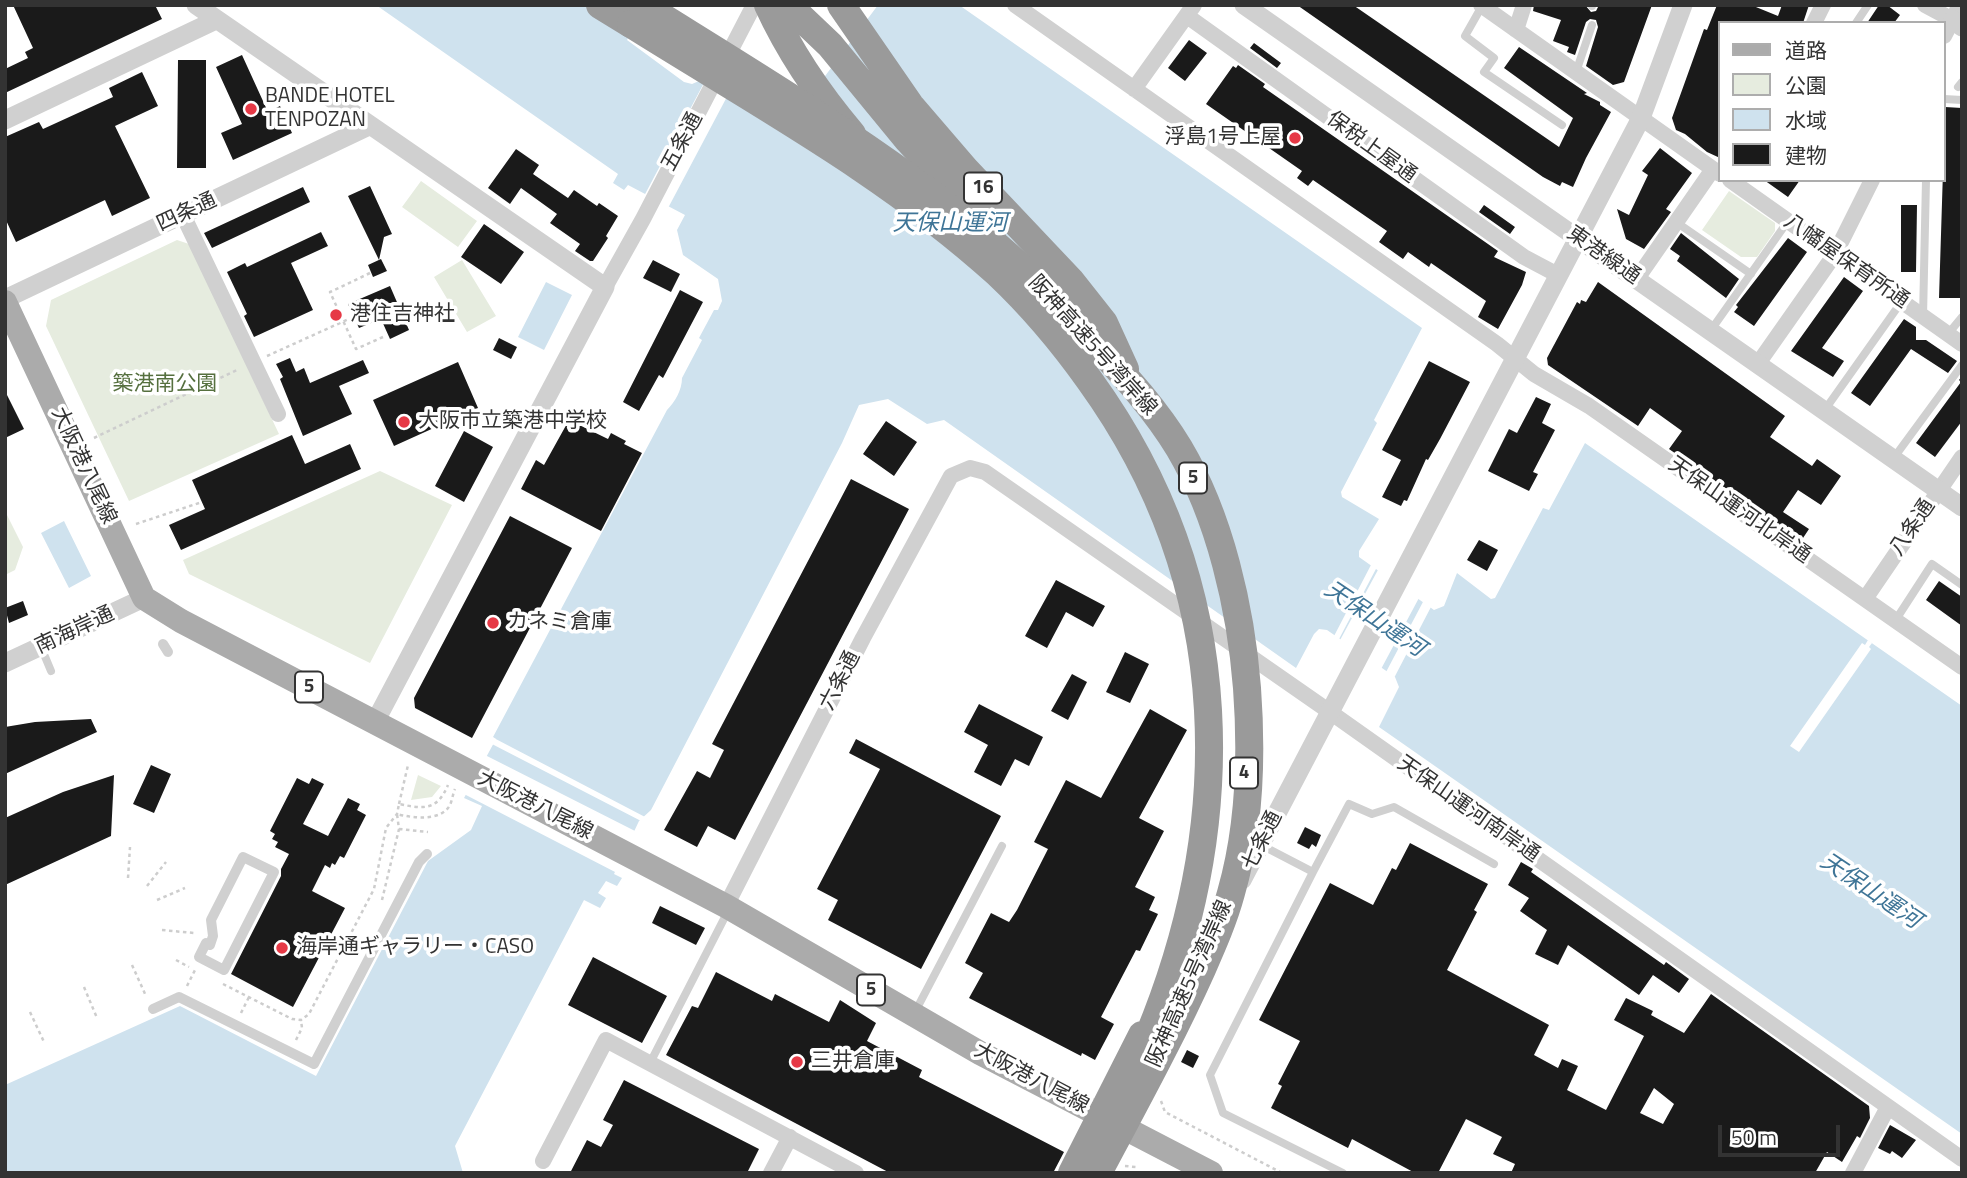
<!DOCTYPE html>
<meta charset="utf-8">
<style>
body{margin:0}
#map{position:relative;width:1967px;height:1178px;overflow:hidden;background:#fff;font-family:"Titillium Web","Noto Sans JP",sans-serif}
canvas{display:block}
.frame{position:absolute;inset:0;border:7px solid #333;pointer-events:none}
.legend{position:absolute;left:1718px;top:21px;width:228px;height:161px;box-sizing:border-box;background:#fff;border:2px solid #adadad;margin:0;padding:9px 12px;list-style:none;font-size:21px;color:#333}
.legend li{display:flex;align-items:center;gap:14px;height:35px}
.legend b{width:35px;border:2px solid #adadad}
.scale{position:absolute;left:1718px;top:1125px;width:122px;height:32px;box-sizing:border-box;border:4px solid #333;border-top:0;padding-left:9px;font-size:21px;line-height:24px;white-space:nowrap;color:#333;-webkit-text-stroke:5px #fff;paint-order:stroke}
</style>
<div id="map">
<canvas width="1967" height="1178"></canvas>
<div class="frame"></div>
<ul class="legend">
<li><b style="height:9px;background:#ababab"></b>道路</li>
<li><b style="height:19px;background:#e6ecdf"></b>公園</li>
<li><b style="height:19px;background:#cfe2ee"></b>水域</li>
<li><b style="height:19px;background:#1a1a1a"></b>建物</li>
</ul>
<div class="scale">50 m</div>
</div>
<script>
const ctx = document.querySelector('canvas').getContext('2d');
ctx.lineJoin = 'round';
function fillPath(path, color) { ctx.fillStyle = color; ctx.fill(path, 'evenodd'); }
function trace(path, color, width, dash) { ctx.strokeStyle = color; ctx.lineWidth = width; ctx.lineCap = dash ? 'butt' : 'round'; ctx.setLineDash(dash || []); ctx.stroke(path); }
function write(font, color, halo, rows, align = 'center') {
  ctx.font = font + ' "Titillium Web","Noto Sans JP",sans-serif'; ctx.lineWidth = 7; ctx.setLineDash([]); ctx.textBaseline = 'middle'; ctx.strokeStyle = halo; ctx.fillStyle = color; for (const [text, x, y, turn = 0] of rows) {
    ctx.save(); ctx.translate(x, y); ctx.rotate((+turn || 0) * Math.PI / 180); ctx.textAlign = isNaN(turn) ? turn : align; if (halo) ctx.strokeText(text, 0, 0); ctx.fillText(text, 0, 0); ctx.restore();
  }
}
fillPath(new Path2D(`
 M421,181L477,221L458,247L402,207Z
 M1729,191L1775,223V231L1757,257H1741L1702,230Z
 M177,240L189,244L279,434L129,501L46,326L51,300Z
 M462,260L496,316L467,332L434,277Z
 M380,471L452,505L370,663L189,574L183,560Z
 M5,511L23,547L15,570L5,575Z
 M418,775L441,786L432,797L411,800Z`), '#e6ecdf');
fillPath(new Path2D(`
 M376,5H618L639,18L627,40L684,82L692,84L699,81L796,115L878,5H959L1422,328L1374,420L1377,423L1341,492L1342,497L1379,519L1359,551V557L1434,610L1444,606L1457,573L1491,599L1495,598L1543,508L1549,510L1585,443L1962,706V1134L1379,727L1399,687L1395,677L1327,630L1319,629L1314,634L1296,668L944,420L927,424L888,399L859,405L842,443L651,810L639,821L614,874L622,878L617,886L606,881L598,893L606,898L600,908L584,900L455,1146L463,1173H5V1085L180,1006L316,1076L428,861L471,830L482,806L464,798L496,739L493,737L667,410C675,402 682,390 682,378L702,340L699,338L714,310H718L722,301L718,279L683,255L677,230L685,215L628,185L624,190L613,183L618,174Z
 M546,282L572,295L544,350L518,337Z
 M64,521L91,576L69,588L41,533Z`), '#cfe2ee');
fillPath(new Path2D(`
 M715,62L738,76L667,210L643,198Z
 M1372,563L1377,567L1338,641L1333,638Z
 M1379,568L1420,596L1380,671L1339,642Z
 M1424,600L1432,605L1393,680L1385,674Z
 M1868,640L1872,643L1869,647L1871,649L1799,752L1790,746L1862,643L1865,645Z
 M490,736L647,818L643,822L490,743Z
 M485,755L637,832L617,873L464,794Z`), '#fff');
fillPath(new Path2D(`
 M13,5H155L162,19L5,93V69L28,58L25,52L33,48Z
 M1297,5H1353L1559,147L1573,118L1504,68L1519,47L1587,93L1584,94L1600,102V105L1611,112L1586,158L1573,187L1562,182L1560,186L1543,177Z
 M1534,5H1585L1591,12L1596,11L1599,5H1652L1624,82L1613,85L1586,66L1598,27L1596,20L1590,19L1586,22L1575,55L1567,52L1569,47L1553,41L1561,20L1533,11Z
 M1717,5H1751L1778,16L1782,5H1809L1803,23H1720V158L1707,152L1685,134L1676,130L1672,118L1704,29L1707,30Z
 M1879,5H1887L1900,15L1894,23H1867Z
 M1189,40L1207,53L1185,81L1168,68Z
 M1254,43L1281,63L1277,68L1250,48Z
 M242,55L268,112L280,106L292,133L233,160L221,133L242,124L216,67Z
 M178,60H206V168H177Z
 M1238,65L1265,84L1263,87L1498,251L1494,257L1526,272L1522,285L1498,329L1478,317L1486,301L1431,263L1429,267L1408,252L1403,259L1379,242L1387,231L1313,180L1308,186L1297,178L1302,171L1206,104L1233,66L1236,68Z
 M142,72L158,106L115,126L150,198L112,216L105,200L16,242L5,218V137L39,122L43,129L113,97L109,88Z
 M1945,107L1962,108V298H1939Z
 M1660,148L1692,173L1666,209L1671,212L1644,249L1626,239L1617,209L1629,215L1648,175L1642,171Z
 M516,149L539,165L533,174L568,198L574,190L597,206L599,203L618,216L606,236L608,238L593,261H590L575,251L580,244L550,223L557,214L521,188L510,204L488,188Z
 M1764,180H1800L1788,197Z
 M370,186L392,234L384,237L379,260L348,196Z
 M303,187L310,202L212,248L204,233Z
 M1484,205L1515,227L1510,234L1479,212Z
 M1901,205H1917L1916,272H1901Z
 M484,224L524,252L501,284L461,257Z
 M321,232L328,246L291,263L313,310L254,337L244,316L247,314L227,272L245,263L247,267Z
 M1681,233L1739,279L1726,298L1677,261L1680,256L1670,249Z
 M1788,238L1807,252L1754,326L1734,312L1738,307L1736,305Z
 M381,259L387,271L373,277L368,265Z
 M653,260L680,274L671,292L643,278Z
 M1844,277L1863,291L1822,348L1844,361L1833,377L1791,351Z
 M1598,282L1785,416L1770,437L1812,466L1817,459L1841,476L1821,505L1798,490L1783,512L1809,529L1801,541L1669,449L1682,431L1650,408L1638,426L1548,365L1547,358L1577,302L1580,304L1581,300L1586,302Z
 M390,286L409,330L390,339L381,319L359,328L348,304Z
 M680,290L703,302L663,378L659,375L639,411L623,402Z
 M1904,319L1916,327V340H1926L1957,361L1948,373L1911,349L1870,406L1851,393Z
 M499,338L517,347L511,359L493,350Z
 M290,358L296,372L304,368L310,383L363,360L369,373L339,386L352,414L303,436L280,379L283,377L276,364Z
 M1429,361L1470,382L1440,439L1428,460L1426,459L1407,501L1404,500L1401,506L1382,497L1401,460L1382,450Z
 M458,362L478,408L394,446L373,400Z
 M1962,376V421L1935,457L1916,443L1961,382L1959,380Z
 M5,391L24,429L5,438Z
 M1536,397L1551,404L1542,423L1555,430L1533,472L1538,474L1529,491L1488,471L1509,429L1517,433Z
 M569,420L608,439L611,433L626,441L624,444L642,453L601,531L521,489L536,460L544,465Z
 M886,421L917,442L894,476L863,454Z
 M464,431L493,447L464,502L435,486Z
 M292,435L305,464L350,444L361,469L181,550L169,525L205,509L192,480Z
 M851,479L909,509L735,840L708,826L697,847L664,830L697,771L710,778L724,750L712,744Z
 M510,516L572,548L472,738L415,708L414,698Z
 M1479,540L1498,550L1487,571L1467,560Z
 M1056,580L1105,606L1093,627L1066,612L1047,648L1025,636Z
 M1939,581L1962,597V626L1926,600Z
 M23,601L28,615L9,623L5,608Z
 M1125,652L1149,664L1130,703L1106,692Z
 M1072,674L1087,682L1068,720L1051,711Z
 M979,704L1043,737L1029,766L1015,759L1001,786L974,772L988,745L964,732Z
 M1150,709L1187,730L1139,818L1164,831L1135,887L1155,897L1149,910L1158,914L1140,951L1136,950L1101,1017L1114,1024L1095,1060L1082,1053L1081,1056L969,998L983,973L965,963L991,913L1009,922L1017,910L1048,849L1034,842L1066,780L1101,798Z
 M91,719L97,732L5,774V727L35,722Z
 M856,739L1001,816L921,969L828,920L838,900L817,889L880,769L849,753Z
 M151,765L171,774L154,813L133,804Z
 M114,775L111,836L5,885V818L63,792Z
 M297,778L309,784L312,778L324,784L303,824L328,836L348,798L360,804L357,810L366,815L344,858L340,856L335,865L332,863L330,868L325,865L312,891L345,908L293,1007L231,974L281,876V869L289,854L275,847L278,842L272,839L275,834L270,831Z
 M1305,827L1321,835L1316,847L1312,844L1309,849L1297,843Z
 M1410,843L1488,884L1474,910L1477,912L1447,970L1549,1025L1534,1055L1558,1068L1562,1059L1578,1066L1567,1090L1606,1110L1644,1036L1614,1020L1626,998L1653,1011L1651,1015L1684,1033L1711,994L1869,1106L1870,1118L1860,1138L1857,1136L1842,1162L1827,1152L1815,1173H1511L1515,1164L1493,1154L1502,1137L1466,1119L1438,1173H1415L1352,1139L1348,1148L1271,1108L1282,1086L1278,1084L1300,1041L1259,1020L1330,883L1373,905L1392,868L1396,870ZM1654,1088L1674,1104L1663,1124L1640,1113Z
 M1521,862L1533,869L1531,872L1664,965L1666,962L1689,979L1679,993L1653,975L1639,995L1568,945L1558,965L1535,954L1547,930L1520,911L1529,898L1508,885Z
 M660,906L705,928L696,945L652,923Z
 M593,957L667,996L642,1043L568,1005Z
 M716,972L772,1001L775,994L829,1022L840,1000L876,1023L867,1041L922,1070L919,1077L1064,1152L1053,1173H890L666,1055L692,1006L698,1008Z
 M1187,1050L1199,1056L1193,1068L1181,1062Z
 M624,1080L759,1149L747,1173H570L587,1140L601,1147L613,1125L603,1120Z
 M1890,1125L1916,1140L1902,1158L1892,1151L1890,1154L1878,1148Z`), '#1a1a1a');
trace(new Path2D(`
 M370,273L330,292L356,349L383,337
 M267,356L351,318
 M94,438L239,369
 M136,524L202,502
 M399,804L408,765
 M399,829L428,832
 M128,878L130,847
 M147,886L166,862
 M157,900L185,888
 M382,900L399,829L397,814C412,818 441,822 450,805C452,801 453,793 455,789
 M162,930L194,933
 M176,960L189,967
 M132,965L146,996
 M223,984L292,1019L301,1020L309,1014L374,889L386,828L397,814L399,804C424,809 437,811 448,785
 M187,986L195,970
 M84,987L97,1018
 M30,1012L44,1042
 M241,1013L249,997
 M296,1040L302,1028L301,1020
 M1161,1101L1165,1112L1282,1173
 M1125,1166L1136,1167`), '#cdcdcd', 2.5, [3.5, 3.5]);
trace(new Path2D(`
 M1482,6L1465,36L1494,58L1484,72L1562,125
 M1592,6V5
 M1856,23L1868,5
 M1576,72L1592,25
 M1958,87L1962,82
 M1944,99L1962,100
 M1676,222L1751,274
 M1923,317L1926,180
 M1711,330L1788,221
 M1948,334L1962,317
 M1824,411L1902,301
 M1893,459L1962,365
 M1895,621L1932,564L1962,585
 M41,647L51,671
 M1261,845L1313,872L1210,1075L1223,1113L1343,1173
 M1313,872L1349,804L1372,814L1394,807L1494,864
 M915,1012L1002,846
 M650,1063L728,911`), '#d0d0d0', 8);
trace(new Path2D(`
 M163,644L168,652
 M243,857L274,872L224,970L199,957L206,943L210,945L213,936L211,920Z
 M153,1009L179,997L314,1064L419,862L427,854`), '#d0d0d0', 10);
trace(new Path2D(`
 M1015,5L1497,344L1534,374L1589,406L1962,667
 M1481,5L1720,174
 M1925,5L1953,20
 M1187,16L1524,257L1558,275
 M1814,23L1823,5
 M1516,30L1524,5
 M1944,36L1960,5
 M1134,89L1194,5
 M1730,180L1962,344
 M183,215L278,414
 M1636,280L1713,169
 M605,287L643,219L754,5
 M1757,365L1835,254L1872,180
 M1865,599L1962,457
 M726,906L863,638L951,476L970,468L985,472L1330,712L1962,1159
 M543,1161L606,1040L856,1173
 M771,1173L790,1137
 M1853,1173L1888,1107`), '#d0d0d0', 16);
trace(new Path2D(`
 M196,5L605,287L375,722
 M1244,5L1962,507
 M1953,20L1962,27
 M5,120L216,20
 M5,299L369,126
 M5,663L144,598
 M1242,880L1641,118L1683,5`), '#d0d0d0', 19);
trace(new Path2D(`
 M5,302L144,598L181,621L726,906L980,1053L1211,1173`), '#ababab', 24);
trace(new Path2D(`
 M600,5L631,24
 M768,5C790,53 819,95 852,134
 M788,5L830,45L908,140L992,231
 M841,5L910,105L965,169L1070,280L1104,323L1125,369`), '#9a9a9a', 28);
trace(new Path2D(`
 M643,5C763,80 888,154 997,246C1032,276 1065,310 1096,345C1126,377 1156,410 1179,448C1220,517 1241,609 1247,688C1252,756 1250,827 1231,893C1224,919 1213,944 1202,969C1171,1038 1134,1105 1098,1173
 M631,24C755,102 888,174 997,273C1032,306 1063,343 1090,381C1238,586 1240,829 1140,1056
 M1072,1173L1142,1035`), '#9a9a9a', 28);
for (const [x, y, r, color] of [
 [251,109,7,"#e63946"],
 [1295,138,7,"#e63946"],
 [336,315,7,"#e63946"],
 [404,422,7,"#e63946"],
 [493,623,7,"#e63946"],
 [282,948,7,"#e63946"],
 [797,1062,7,"#e63946"]
]) { const dot = new Path2D(); dot.arc(x, y, r, 0, 2 * Math.PI); ctx.fillStyle = color; ctx.fill(dot); trace(dot, '#fff', 2.5); }
for (const [x, y, w] of [
 [983,188,38],
 [1193,478,28],
 [309,687,28],
 [1244,773,28],
 [871,990,28]
]) { const box = new Path2D(); box.roundRect(x - w / 2, y - 15.5, w, 31, 5); ctx.fillStyle = '#fff'; ctx.fill(box); trace(box, '#333', 2); }
write('bold 19px', '#333', null, [
 ["16",983,188],
 ["5",1193,478],
 ["5",309,687],
 ["4",1244,773],
 ["5",871,990]
]);
write('21px', '#333', '#fff', [
 ["BANDE HOTEL",265,97],
 ["TENPOZAN",265,121],
 ["浮島1号上屋",1281,138,"right"],
 ["港住吉神社",350,315],
 ["大阪市立築港中学校",418,422],
 ["カネミ倉庫",507,623],
 ["海岸通ギャラリー・CASO",296,948],
 ["三井倉庫",811,1062]
], 'left');
write('21px', '#333', '#fff', [
 ["五条通",683,142,-62],
 ["保税上屋通",1371,148,36],
 ["四条通",187,213,-25],
 ["東港線通",1603,256,35],
 ["八幡屋保育所通",1846,262,35],
 ["阪神高速5号湾岸線",1092,346,48],
 ["大阪港八尾線",83,466,65],
 ["天保山運河北岸通",1739,511,35],
 ["八条通",1913,528,-56],
 ["南海岸通",75,631,-25],
 ["六条通",841,681,-63],
 ["大阪港八尾線",535,806,27],
 ["天保山運河南岸通",1468,810,35],
 ["七条通",1263,841,-63],
 ["阪神高速5号湾岸線",1190,984,-66],
 ["大阪港八尾線",1031,1079,28]
]);
write('21px', '#56703f', '#fff', [
 ["築港南公園",165,385]
]);
write('italic 23px', '#3f7597', '#fff', [
 ["天保山運河",950,224],
 ["天保山運河",1374,620,34],
 ["天保山運河",1870,892,34]
]);
</script>
